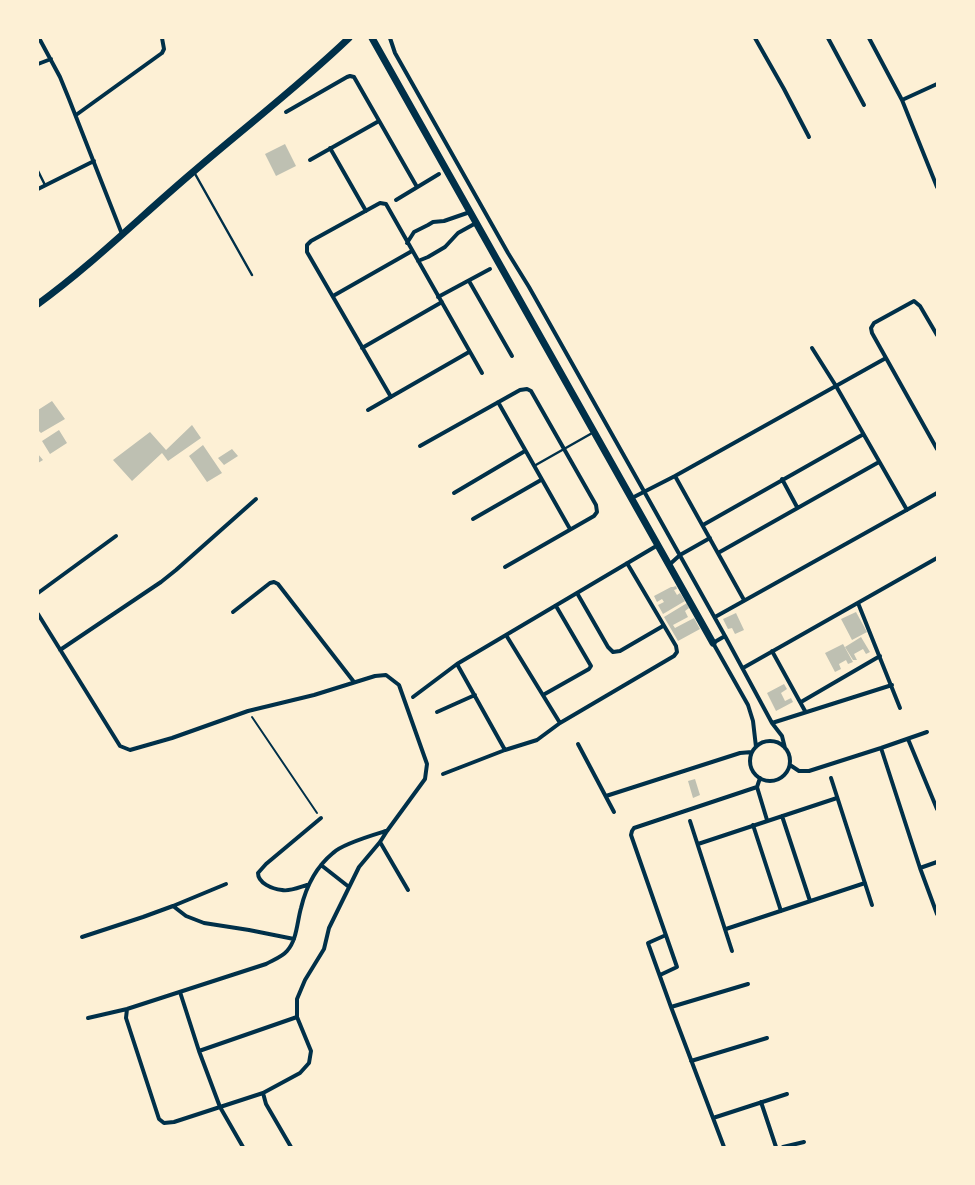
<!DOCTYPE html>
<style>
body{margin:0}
#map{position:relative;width:975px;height:1185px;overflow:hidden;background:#fdf0d5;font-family:"Fira Sans Condensed",sans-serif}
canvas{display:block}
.frame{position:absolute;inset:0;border:39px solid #fdf0d5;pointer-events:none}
</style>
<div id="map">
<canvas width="975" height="1185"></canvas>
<div class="frame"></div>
</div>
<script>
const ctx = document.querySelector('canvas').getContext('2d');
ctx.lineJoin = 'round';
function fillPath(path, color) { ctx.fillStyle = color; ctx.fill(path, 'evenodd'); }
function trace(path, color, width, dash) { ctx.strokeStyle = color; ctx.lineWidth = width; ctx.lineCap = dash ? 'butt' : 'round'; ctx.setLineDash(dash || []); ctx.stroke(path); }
fillPath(new Path2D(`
 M285,144L296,166L276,176L265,154Z
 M52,401L65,419L41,433L38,430V410Z
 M192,425L201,438L168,461L162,453L132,481L113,460L150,432L166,450Z
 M59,430L67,443L50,454L42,441Z
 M203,445L222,473L207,482L189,456Z
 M232,449L238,456L224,465L218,458Z
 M38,454L43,460L38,463Z
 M676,586L677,589L674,590L677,595L680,593L685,601L663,614L658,605L664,602L662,599L657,602L654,596L671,587H673Z
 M687,603L689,608L685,611L688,617L673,625L675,628L694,618L700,629L678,641L664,617Z
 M856,612L867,632L852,640L841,619Z
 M736,613L744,630L735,634L732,628L728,629L723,619Z
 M861,637L870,652L866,654L863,649L854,654L857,660H853L845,647Z
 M843,644L853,662L848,664L846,660L839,664L841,669L835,672L825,653Z
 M784,684L787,689L781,693L785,701L791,698L793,702L776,711L767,693Z
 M695,779L700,795L693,798L688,781Z`), '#bec0b2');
trace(new Path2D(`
 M252,717L317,813`), '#003049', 2);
trace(new Path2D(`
 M38,171L45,185
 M194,172L252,275
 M534,466L594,432`), '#003049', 2.5);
trace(new Path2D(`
 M39,38L60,77L69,99L122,234
 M390,38L395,53L508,253L529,287L645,493L725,636
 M755,38L784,89L809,137
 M828,38L864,105
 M869,38L902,100L937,187
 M38,64L51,59
 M902,100L937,84
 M286,112L347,77L350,76L354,77L417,187
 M76,115L162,53L164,49L162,38
 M330,148L366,211
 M310,160L379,121
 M38,189L94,161
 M396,200L439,174
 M407,243L414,232L428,225L433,222L444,221L470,212
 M418,261L428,257L445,247L458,233L476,223
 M469,281L512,356
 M333,296L412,251
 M438,297L490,269
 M937,335L920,306L914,301L874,323L871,328L872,333L937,449
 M362,348L442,302
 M812,348L836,386L907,510
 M391,397L307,252V245L311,241L380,203L386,204L482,373
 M498,402L570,529
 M368,410L469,352
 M420,446L520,390L527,389L531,391L596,505L597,512L594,516L505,567
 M675,476L744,600
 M782,479L797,507
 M454,493L525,451
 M632,498L675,476L886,358
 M473,519L541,480
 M703,525L862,435
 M718,553L879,462
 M669,565L680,555L710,538
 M38,593L116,536
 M577,593L608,647L613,652L620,651L663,626
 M858,603L900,708
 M233,612L270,583L274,582L278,584L354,682
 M38,614L120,746L130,750L172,738L248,711L314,695L375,676L386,675L399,685L427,764L425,779L387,831L380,842L359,867L329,928L324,949L305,980L297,999V1017L311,1051L309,1063L300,1073L263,1093L174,1122L164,1123L159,1119L126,1018L127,1009
 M715,617L937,493
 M506,635L560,723
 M60,650L161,582L176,570L256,499
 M772,651L805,711
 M457,664L505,750
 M743,668L937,558
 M543,695L589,669L591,666L556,606
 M413,697L457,664L658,545
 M801,702L880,656
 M437,712L475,695
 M772,723L892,685
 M908,739L937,809
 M750 761a20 20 0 1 1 40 0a20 20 0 1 1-40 0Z
 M578,744L614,812
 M756,747L753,721L748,705L713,643L725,636L772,723L782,736L785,748
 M881,748L920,868L937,914
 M790,765L799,771H809L881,748L927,732
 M443,774L505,750L537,740L560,723L674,656L677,652L676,646L627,563
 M831,778L872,905
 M757,787L767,820
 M606,796L740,753L752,752
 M782,816L810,901
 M690,821L732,951
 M753,825L781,911
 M380,842L408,890
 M698,844L837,798
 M321,865L349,887
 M920,868L937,862
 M307,885C300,887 289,892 282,890C272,889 258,883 258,873L266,864L321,818
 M173,906L226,884
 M726,929L865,883
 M666,935L648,943L649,946L671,1007L724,1147
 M82,937L143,917L173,906L186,916L204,923L249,930L294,939
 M660,975L677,967L631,835L632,831L634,828L757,787L760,778
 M180,992L199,1051L220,1107L243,1147
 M671,1007L748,984
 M88,1018L127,1009L266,964C273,960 282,957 287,951C297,940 297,922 301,908C306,887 316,867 333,853C342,844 373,835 386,831
 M199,1051L297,1017
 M691,1061L767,1038
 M263,1093L266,1104L291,1147
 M761,1102L776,1147
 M713,1118L787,1094
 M783,1147L804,1142`), '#003049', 4);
trace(new Path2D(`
 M372,38L713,643
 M38,304C93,264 141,216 193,172C245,127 299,86 349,38`), '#003049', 7);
</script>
